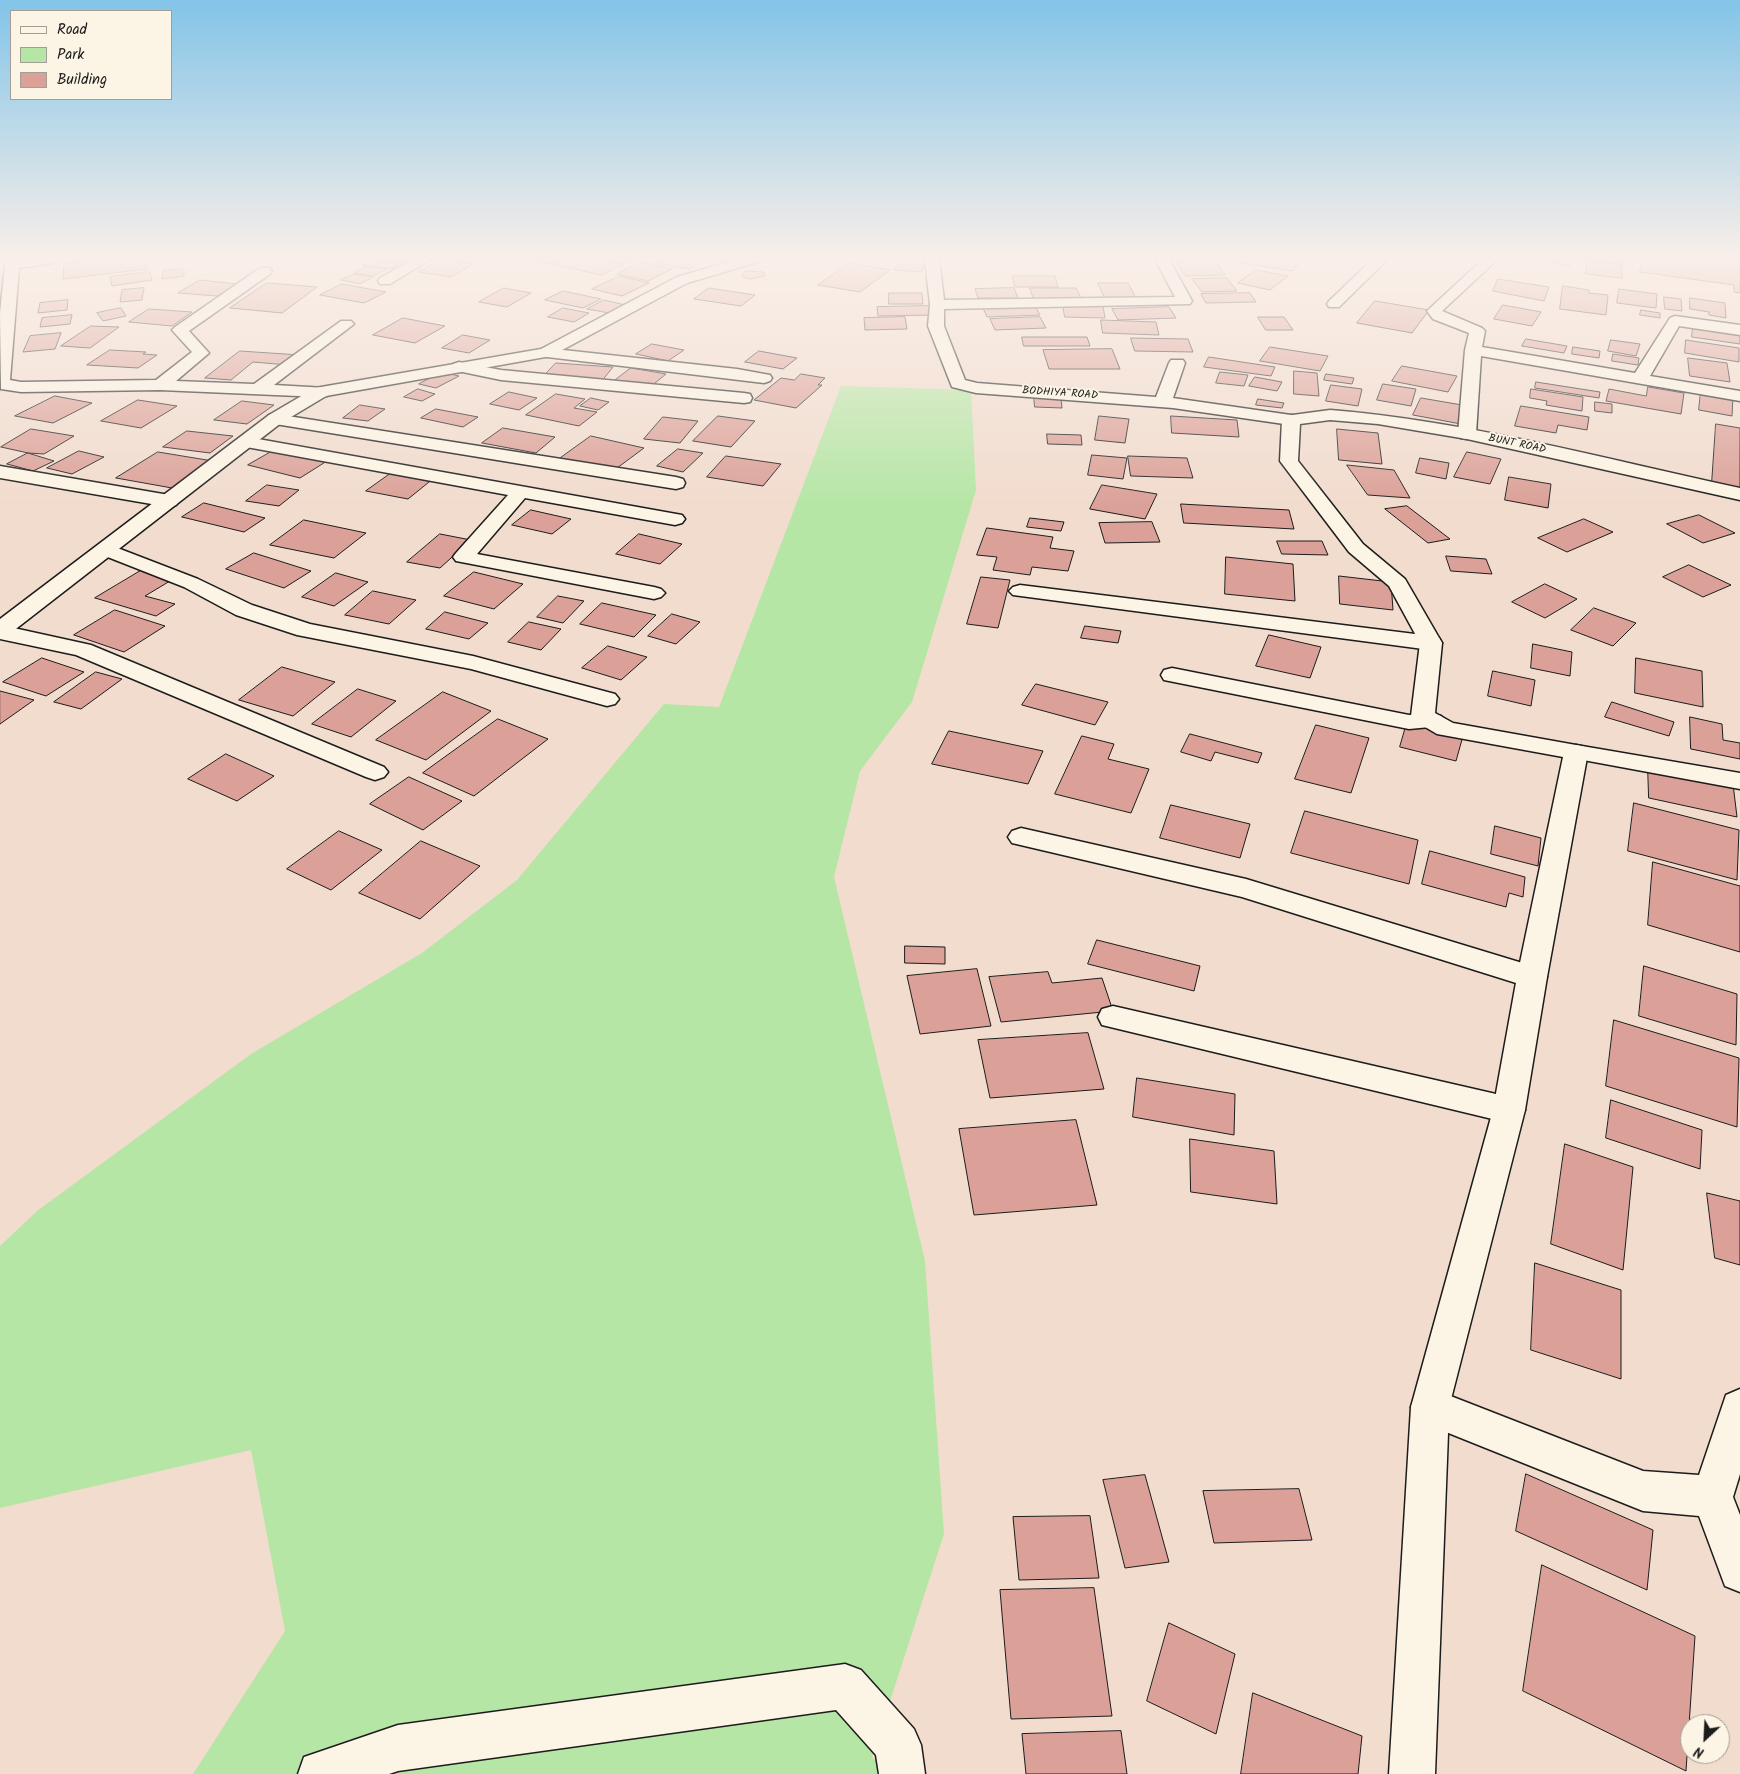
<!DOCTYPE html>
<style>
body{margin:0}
#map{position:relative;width:1740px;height:1774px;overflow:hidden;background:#f2dcce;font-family:Kalam,sans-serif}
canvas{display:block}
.legend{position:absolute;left:10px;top:10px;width:162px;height:90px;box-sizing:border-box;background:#fcf5e5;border:1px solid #a29e95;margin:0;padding:6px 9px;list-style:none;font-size:15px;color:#1c1c1c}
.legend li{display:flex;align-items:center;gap:10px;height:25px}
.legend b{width:25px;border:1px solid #a29e95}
.north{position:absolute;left:1680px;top:1714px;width:50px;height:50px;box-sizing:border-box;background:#fcf5e5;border:1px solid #a29e95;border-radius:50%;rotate:205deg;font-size:14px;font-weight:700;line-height:20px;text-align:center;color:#1c1c1c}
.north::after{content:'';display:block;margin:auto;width:18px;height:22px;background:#1c1c1c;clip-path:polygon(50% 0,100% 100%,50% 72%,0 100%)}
</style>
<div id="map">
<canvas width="1740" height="1774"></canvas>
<ul class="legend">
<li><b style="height:6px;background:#fcf5e5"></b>Road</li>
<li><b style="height:14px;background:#b5e6a5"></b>Park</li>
<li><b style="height:14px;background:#dba198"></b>Building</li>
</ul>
<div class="north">N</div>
</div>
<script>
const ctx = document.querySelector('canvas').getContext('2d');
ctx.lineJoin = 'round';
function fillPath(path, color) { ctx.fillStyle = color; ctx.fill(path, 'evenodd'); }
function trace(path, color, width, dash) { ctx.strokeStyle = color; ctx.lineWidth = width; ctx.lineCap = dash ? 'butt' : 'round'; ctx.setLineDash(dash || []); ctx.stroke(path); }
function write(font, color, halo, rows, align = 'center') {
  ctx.font = font + ' Kalam,sans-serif'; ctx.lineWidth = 4; ctx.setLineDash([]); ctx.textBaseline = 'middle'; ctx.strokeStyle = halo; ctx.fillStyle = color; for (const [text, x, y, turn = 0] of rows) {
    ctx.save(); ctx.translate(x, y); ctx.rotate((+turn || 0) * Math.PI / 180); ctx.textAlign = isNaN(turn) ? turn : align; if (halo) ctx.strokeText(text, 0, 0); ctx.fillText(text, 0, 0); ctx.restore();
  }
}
fillPath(new Path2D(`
 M841,386L971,390L976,490L912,702L860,771L834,877L925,1261L944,1534L872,1757L889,1774H193L285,1631L251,1450L0,1508V1246L37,1211L251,1054L422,953L517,880L664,704L719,707Z`), '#b5e6a5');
const building = new Path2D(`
 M109,259H146L147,269L63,279L64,264Z
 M378,259H412L404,263Z
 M442,259L473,264L451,277L419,272Z
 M527,259H561L551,264Z
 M562,259H599L624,264L602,275L551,264Z
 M601,259H636L624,264Z
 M661,259H705L690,269L654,263Z
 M900,259H928L921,272L894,270Z
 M1243,259H1277L1299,262L1293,271L1240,263Z
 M1549,259H1561L1572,261L1569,266L1547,262Z
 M1590,259H1622L1621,264Z
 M1643,259H1740V293L1734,292V285L1640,272Z
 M371,261L399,264L392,269L363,265Z
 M1215,261L1225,275L1186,276L1176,262Z
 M1587,261L1622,265V278L1586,274Z
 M641,262L672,269L648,281L617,274Z
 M850,263L890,270L860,292L818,285Z
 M367,266L387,269L373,276L354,273Z
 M184,269V276L162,279L163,271Z
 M1256,270L1288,276L1270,290L1238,283Z
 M747,271L764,272L765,276L750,279L743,277L742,274Z
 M150,272L152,280L112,286L110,277Z
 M354,274L373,277L360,284L341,280Z
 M620,276L649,283L622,296L592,289Z
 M1013,276H1055L1058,287H1015Z
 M1227,278L1237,291L1202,292L1192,279Z
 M1498,279L1549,287L1544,301L1493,291Z
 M200,280L238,284L217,296L178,293Z
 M267,283L317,287L282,313L230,308Z
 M1098,283H1128L1136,298H1105Z
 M342,284L386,292L364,303L320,295Z
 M1563,286L1589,290V293L1608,295L1606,315L1560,309Z
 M144,288L142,300L120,302L122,290Z
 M504,288L531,293L507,307L479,302Z
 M709,288L755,295L741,306L694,299Z
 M1014,288L1018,298H978L975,289Z
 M1030,288H1076L1081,298L1034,299Z
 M1619,289L1657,294L1656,308L1617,303Z
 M563,291L601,299L583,308L545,300Z
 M889,293H922L923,304H889Z
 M1250,293L1256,302L1206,303L1201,294Z
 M1664,297L1681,299L1682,311L1665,309Z
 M1690,298L1725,303L1726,318L1709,315V312L1690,309Z
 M68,300L67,310L38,313L40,303Z
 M604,300L625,305L609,313L587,309Z
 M1375,301L1429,310L1412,333L1357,323Z
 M1034,304L1040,315L987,317L982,306Z
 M1063,305L1103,306L1105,318L1065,317Z
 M1503,305L1541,312L1532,326L1494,319Z
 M933,306L934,315L878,316L877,307Z
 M1169,307L1176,318L1118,320L1112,309Z
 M121,308L126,316L103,321L97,313Z
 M563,308L589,313L574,322L548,317Z
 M149,309L192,312L172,326L129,322Z
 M1641,310L1660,313V318L1640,315Z
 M72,315L70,324L40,327L42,318Z
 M905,317L907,329L865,330L864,318Z
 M1040,317L1046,328L995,330L990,319Z
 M1258,317H1284L1293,330H1266Z
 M403,318L445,326L415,343L373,335Z
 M1101,320L1156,322L1159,335L1103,333Z
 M1693,325L1740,332V344L1692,337Z
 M91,326L119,327L90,348L61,346Z
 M61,333L55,349L23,352L30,336Z
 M463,335L490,340L469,353L442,348Z
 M1022,337H1087L1090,346H1024Z
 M1131,338L1188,339L1193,352L1135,351Z
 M1526,339L1567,346L1564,353L1522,346Z
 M1611,340L1640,344L1636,356L1608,351Z
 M1686,340L1739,348V362L1685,353Z
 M652,344L684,350L668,361L636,354Z
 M1270,347L1328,356L1320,371L1260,361Z
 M1573,347L1600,351L1599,358L1572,354Z
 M1112,349L1120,369H1049L1043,350Z
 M110,350L146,352L143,354L157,355L138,368L87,365Z
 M240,351L300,355L288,365L253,362L231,380L205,378Z
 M759,351L797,358L783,369L745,362Z
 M1613,354L1639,358L1638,365L1612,361Z
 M1209,357L1275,367L1271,376L1204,367Z
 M1688,358L1727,363L1730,382L1690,376Z
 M556,363L613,367L601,382L543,377Z
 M1402,366L1457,376L1448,392L1392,381Z
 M631,368L666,374L649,388L614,381Z
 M1294,371L1317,373L1319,396L1294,394Z
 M442,372L459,376L436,388L419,384Z
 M1220,372L1248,375L1244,386L1216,383Z
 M801,374L825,378L818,385H822L796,408L754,400L781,378L794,380Z
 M1326,374L1354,378L1352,384L1324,380Z
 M1255,377L1282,382L1277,391L1249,386Z
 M1536,382L1600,392L1599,398L1535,388Z
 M1383,384L1416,389L1411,406L1377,400Z
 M1331,385L1362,389L1358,406L1326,401Z
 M1648,387L1684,393L1681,414L1606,401L1609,389L1646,396Z
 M418,389L435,394L422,401L404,397Z
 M1531,389L1583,397L1582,411L1546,405L1547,401L1530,398Z
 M1701,391L1733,396L1732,416L1699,410Z
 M509,392L537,398L519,410L490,404Z
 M556,394L585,399L574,408L597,412L579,426L526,415Z
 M55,396L92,403L53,423L15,416Z
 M1034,397L1061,398L1062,408L1035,407Z
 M591,398L609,402L598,410L580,406Z
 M1421,398L1468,406L1461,424L1413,415Z
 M1258,399L1284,403L1282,408L1256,405Z
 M138,400L177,406L141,428L101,421Z
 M242,401L274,405L247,424L214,420Z
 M1595,402L1612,404V413L1595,411Z
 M360,405L385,409L368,421L343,418Z
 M1521,406L1589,417L1587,430L1558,425L1556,433L1515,426Z
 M436,409L478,417L463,427L421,418Z
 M718,416L755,421L731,447L693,441Z
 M1099,416L1129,419L1125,443L1095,440Z
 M1171,416L1237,420L1239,437L1172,433Z
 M663,417L698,421L680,443L644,439Z
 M1716,424L1740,428V488L1712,483Z
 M503,428L555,437L536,453L482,443Z
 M31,429L74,436L44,454L28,453L1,447Z
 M1337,429L1378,433L1382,464L1339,460Z
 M187,431L233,436L210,453L163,447Z
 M1047,434L1081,435L1082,445L1048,444Z
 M591,436L644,448L613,471L559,459Z
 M276,449L327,461L300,478L248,465Z
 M678,449L703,453L683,472L657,466Z
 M79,451L104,457L72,474L47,468Z
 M158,452L213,461L172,488L116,478Z
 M1467,452L1501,459L1490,484L1454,477Z
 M28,453L54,461L33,471L7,464Z
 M1092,455L1127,458L1123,479L1088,475Z
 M726,456L781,464L763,486L707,477Z
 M1128,456L1187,458L1193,478L1131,476Z
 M1420,458L1449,463L1446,479L1416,473Z
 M1347,465L1394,470L1410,498L1368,495Z
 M394,471L434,478L408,499L366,491Z
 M1509,477L1551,484L1548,508L1505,500Z
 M267,485L299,490L279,506L246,501Z
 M1102,485L1157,494L1145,519L1090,509Z
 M204,503L265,518L244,532L182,517Z
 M1181,504L1289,510L1294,529L1184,523Z
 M1407,506L1450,539L1428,543L1385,509Z
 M531,510L571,519L552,534L512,525Z
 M1699,515L1735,533L1703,543L1667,524Z
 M1030,518L1064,522L1061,531L1027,527Z
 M1584,519L1613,532L1567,552L1538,538Z
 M304,520L366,533L334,558L270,545Z
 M1152,522L1160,542L1105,543L1099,523Z
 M987,528L1053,537L1050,548L1074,551L1068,571L1032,567L1030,575L993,570L997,557L977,555Z
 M440,534L471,540L440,568L407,562Z
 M639,534L682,544L660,564L616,554Z
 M1277,541H1322L1328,555L1282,554Z
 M254,553L311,571L284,588L226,569Z
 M1446,556L1486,559L1492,574L1451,571Z
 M1226,557L1293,564L1295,601L1225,594Z
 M1689,565L1731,585L1703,597L1663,577Z
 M147,567L170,581L145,596L175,604L156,616L95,598Z
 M474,572L523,584L494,609L444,596Z
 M336,573L368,582L334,606L302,597Z
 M1339,576L1391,582L1393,610L1340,604Z
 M981,577L1010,580L998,628L967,624Z
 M1545,584L1577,599L1545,618L1512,602Z
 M373,591L416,600L389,624L345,615Z
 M558,596L584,601L563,623L537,617Z
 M602,603L656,615L634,637L580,624Z
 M1594,608L1636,623L1613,646L1571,630Z
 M115,610L165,626L124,652L74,635Z
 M445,612L488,623L469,639L426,629Z
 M672,614L700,622L676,644L648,636Z
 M529,622L561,629L541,650L508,642Z
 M1085,626L1121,631L1118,643L1081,638Z
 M1269,635L1321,647L1310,678L1256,666Z
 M1533,644L1572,652L1570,676L1531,668Z
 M608,646L647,657L621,680L582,668Z
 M42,658L84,672L46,696L3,682Z
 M1636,658L1702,671L1703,707L1635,693Z
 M282,667L335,682L293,716L239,700Z
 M1493,671L1535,680L1531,706L1488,696Z
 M96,672L122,679L81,709L54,702Z
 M1036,684L1108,702L1095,725L1022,705Z
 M358,689L396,701L351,737L312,724Z
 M0,691L34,700L0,724Z
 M443,692L491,711L426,760L376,740Z
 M1612,702L1674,722L1669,736L1605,717Z
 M1690,717L1722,724L1723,740L1740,743V759L1691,749Z
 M498,719L548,739L474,796L423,773Z
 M1407,723L1463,736L1456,761L1400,747Z
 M1316,725L1369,738L1351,793L1295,779Z
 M949,731L1043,751L1028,784L932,764Z
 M1190,734L1262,753L1258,763L1215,752L1211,761L1181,752Z
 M1082,736L1114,744L1108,759L1149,769L1131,813L1055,794Z
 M226,754L274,776L237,801L188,779Z
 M1648,767L1733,784L1737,817L1649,798Z
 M409,777L462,801L423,830L370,804Z
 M1634,803L1739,830L1737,880L1628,851Z
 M1171,805L1250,824L1240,858L1160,838Z
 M1305,811L1418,840L1409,884L1291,853Z
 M1495,826L1541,838L1538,866L1491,854Z
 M339,831L382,850L331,890L287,869Z
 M421,841L480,866L420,919L359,893Z
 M1430,851L1525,877L1523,897L1509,893L1506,907L1422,884Z
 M1653,862L1740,886V952L1648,925Z
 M1097,940L1200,966L1194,991L1088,964Z
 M905,946L945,947V964L905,963Z
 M1644,966L1737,994L1736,1045L1639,1016Z
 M977,969L991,1026L920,1034L907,976Z
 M1048,972L1052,983L1102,978L1113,1011L1001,1022L989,977Z
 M1614,1020L1739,1058L1737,1127L1606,1086Z
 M1088,1033L1104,1089L990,1098L978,1040Z
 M1137,1078L1235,1094L1234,1135L1133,1117Z
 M1611,1100L1702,1130L1700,1169L1606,1138Z
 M1076,1120L1097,1205L974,1215L959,1129Z
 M1190,1139L1274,1151L1277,1204L1191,1192Z
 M1565,1144L1633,1167L1623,1270L1551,1244Z
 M1707,1193L1740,1201V1265L1715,1258Z
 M1535,1263L1621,1290V1379L1531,1350Z
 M1526,1474L1653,1530L1647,1590L1516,1531Z
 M1145,1475L1169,1562L1125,1568L1103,1480Z
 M1299,1489L1312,1540L1214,1543L1203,1491Z
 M1090,1516L1099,1578L1019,1580L1013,1517Z
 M1542,1565L1695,1636L1686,1771L1523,1691Z
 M1094,1588L1112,1716L1011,1719L1000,1590Z
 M1169,1623L1235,1654L1216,1734L1147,1701Z
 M1253,1693L1362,1736L1358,1774H1241Z
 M1121,1731L1127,1774H1026L1022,1734Z`);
fillPath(building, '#dba198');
trace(building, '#1c1c1c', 1);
const street = new Path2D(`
 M10,259H60L53,263L19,268L10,380L21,382L156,380L192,352L172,330L175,327L260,268H270L272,271L270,274L189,331L209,353L176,381L254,384L341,321H351L354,324L274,385L327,388L329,392L327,396L321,397L160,390L21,392L1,389L0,313L5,265Z
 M414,259H431L390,284H380L378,281L380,278Z
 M925,259H939L944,300L1175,297L1155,259H1169L1192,301L1190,304L944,309V326L965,380L977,383L1156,397L1169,363L1171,360H1183L1185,363L1173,398L1291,415L1297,416L1300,420L1297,424L1291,425L1173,408L976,393L952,387L928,326L930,305Z
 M1373,259H1388L1339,307H1329L1327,304L1329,301Z
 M1483,259H1498L1442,311L1482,328L1485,331L1482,347L1635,373L1670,318L1675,316L1740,325V335L1679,326L1650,376L1740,391V401L1481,356L1476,434L1473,438L1467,439L1461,438L1458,434L1465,350L1469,333L1433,319L1427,311Z
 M545,348L737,369L770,375L772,378L770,381L764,383L539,356L537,353L539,350Z
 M459,362L501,370L744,393L750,394L752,398L750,402L744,403L501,380L453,370L451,367L453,364Z
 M275,414L676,477L683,479L685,483L683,487L676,489L269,423L266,419L269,415Z
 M247,437L682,515L685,519L682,523L675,525L525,498L477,554L654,587L661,589L665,593L661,597L654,599L456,561L453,557L456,553L508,495L241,446L238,442L241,438Z
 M0,466L169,495L176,497L179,501L176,505L169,507L0,478Z
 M107,544L198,579L252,605L310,624L473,656L615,694L619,699L615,704L607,706L471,669L297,635L236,615L184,587L100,554L97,550L100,546Z
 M1020,585L1431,636L1439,638L1442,643L1439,648L1431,650L1013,595L1009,591L1013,587Z
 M0,625L91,645L384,767L388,772L384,777L375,780L366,777L76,655L0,639Z
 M1172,668L1409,715L1433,714L1441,716L1445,721L1441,726L1409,729L1164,680L1161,675L1164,670Z
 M1576,745L1740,773V789L1567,757L1564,752L1567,747Z
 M1021,828L1246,879L1542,969L1547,977L1542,985L1532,988L1242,897L1012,843L1008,837L1012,831Z
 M1113,1006L1509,1097L1520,1101L1525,1110L1520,1119L1509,1123L1102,1025L1098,1017L1102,1009Z
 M1430,1388L1643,1471L1699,1475L1726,1395L1740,1389V1474L1733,1497L1740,1515V1592L1725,1586L1699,1516L1643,1511L1416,1420L1411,1407L1416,1394Z`);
const secondary = new Path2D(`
 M738,259H760L758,262L687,283L551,356L326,396L281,423L8,635L0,637V619L269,415L315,388L321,387L541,349L677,277Z
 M1330,410C1467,421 1605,459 1740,488V500L1467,439L1378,424L1330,420L1300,424L1298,461L1363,544L1405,579L1442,643L1435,713L1453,723L1576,745L1585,747L1588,752L1547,977L1525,1110L1449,1407L1435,1774H1389L1411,1407L1493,1110L1517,977L1563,757L1437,734L1415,721L1411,716L1420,643L1389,586L1349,552L1280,461L1282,420L1285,416Z
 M845,1664L861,1670L914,1729L921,1745L925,1774H879L876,1755L836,1710L398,1771L389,1774H298L304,1757L398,1725Z`);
trace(street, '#1c1c1c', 3);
trace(secondary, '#1c1c1c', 3);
fillPath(street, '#fcf5e5');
fillPath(secondary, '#fcf5e5');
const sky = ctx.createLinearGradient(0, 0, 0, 507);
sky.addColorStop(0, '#83c4e8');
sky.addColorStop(0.51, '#f9efe9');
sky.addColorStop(1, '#f9efe900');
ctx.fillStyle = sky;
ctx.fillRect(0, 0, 1740, 507);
write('11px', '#1c1c1c', '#fcf5e5', [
 ["BODHIYA ROAD",1060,394,4],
 ["BUNT ROAD",1517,445,12]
]);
</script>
